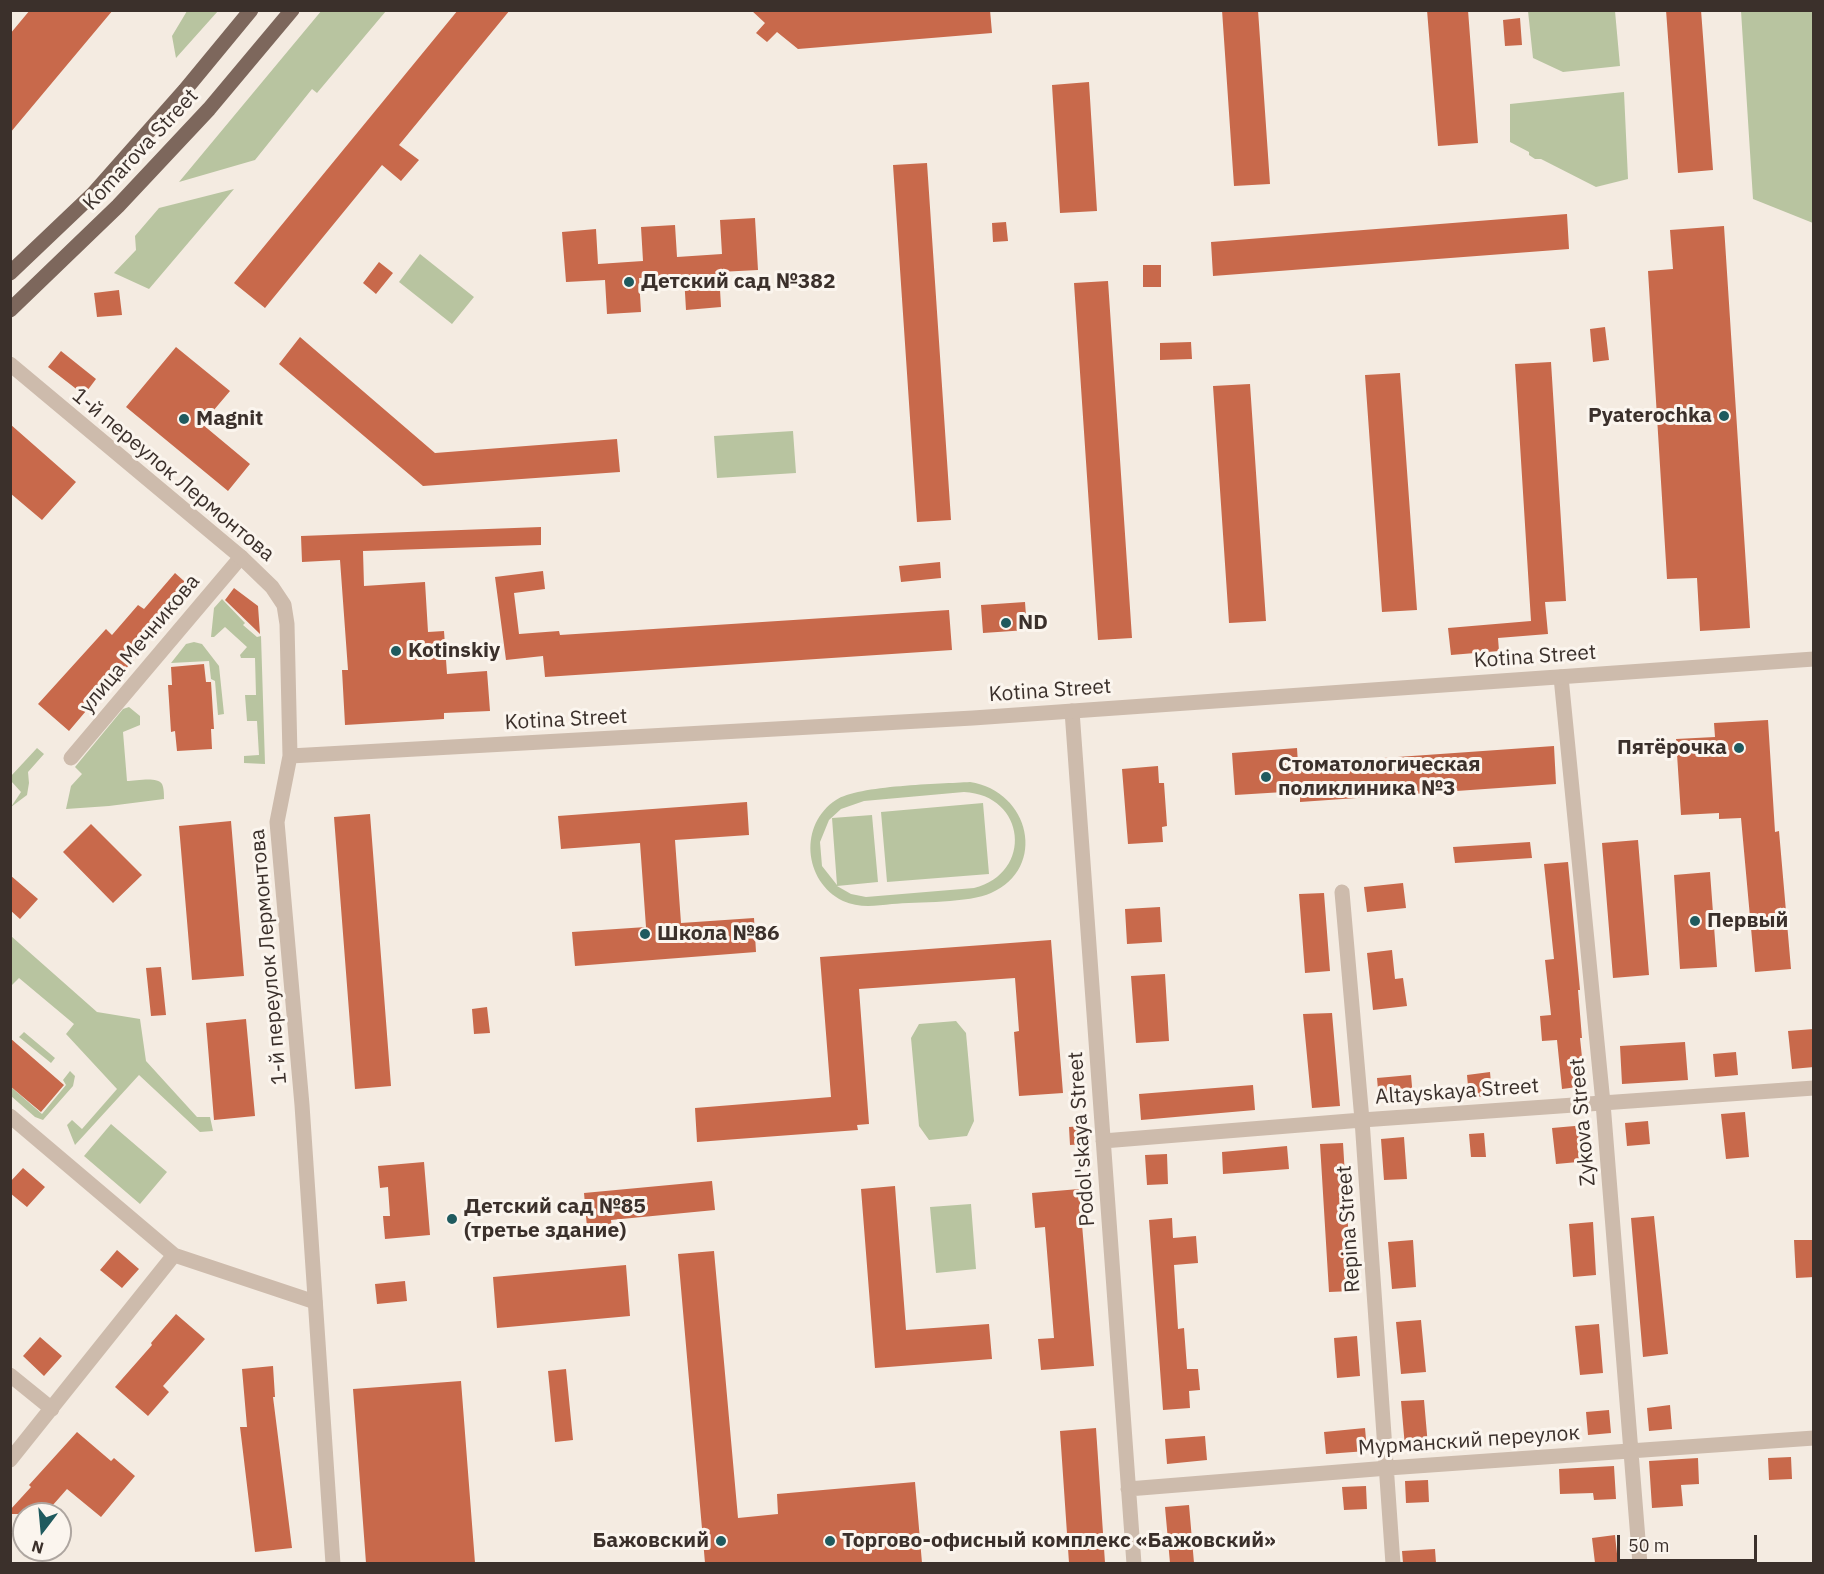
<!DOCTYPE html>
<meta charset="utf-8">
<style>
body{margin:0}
#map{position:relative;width:1824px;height:1574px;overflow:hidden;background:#f4ebe1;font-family:"IBM Plex Sans",sans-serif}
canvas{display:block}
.frame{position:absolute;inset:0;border:12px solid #3b302b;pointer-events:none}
.north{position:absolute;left:12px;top:1502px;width:60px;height:60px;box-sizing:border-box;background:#fbf5ee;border:2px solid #aea6a0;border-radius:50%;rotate:196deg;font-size:16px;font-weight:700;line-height:24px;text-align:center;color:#3b302b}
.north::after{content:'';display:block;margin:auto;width:21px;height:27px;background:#1f5a5e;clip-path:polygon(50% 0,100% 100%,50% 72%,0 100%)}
.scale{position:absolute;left:1617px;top:1535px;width:140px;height:27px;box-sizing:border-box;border:3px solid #3b302b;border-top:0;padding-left:8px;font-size:18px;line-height:21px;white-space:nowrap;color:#3b302b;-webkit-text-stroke:4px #fbf5ee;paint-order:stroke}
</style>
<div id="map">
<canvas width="1824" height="1574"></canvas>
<div class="frame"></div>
<div class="north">N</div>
<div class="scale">50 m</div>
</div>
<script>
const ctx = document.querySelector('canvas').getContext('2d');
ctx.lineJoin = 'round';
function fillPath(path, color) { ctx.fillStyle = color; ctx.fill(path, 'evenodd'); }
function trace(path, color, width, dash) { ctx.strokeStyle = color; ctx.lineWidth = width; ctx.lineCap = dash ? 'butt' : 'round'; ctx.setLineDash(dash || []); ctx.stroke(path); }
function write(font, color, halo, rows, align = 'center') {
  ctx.font = font + ' "IBM Plex Sans",sans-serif'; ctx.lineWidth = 6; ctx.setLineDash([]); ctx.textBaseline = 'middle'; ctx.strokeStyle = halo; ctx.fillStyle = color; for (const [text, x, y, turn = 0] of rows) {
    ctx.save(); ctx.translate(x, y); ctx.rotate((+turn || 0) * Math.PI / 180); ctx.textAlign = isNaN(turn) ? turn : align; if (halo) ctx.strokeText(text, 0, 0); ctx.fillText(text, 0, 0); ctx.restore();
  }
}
fillPath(new Path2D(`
 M322,10L386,11L317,93L312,89L255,160L179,182Z
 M187,11H218L176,58L172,36Z
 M1528,11H1615L1620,66L1563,72L1533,58Z
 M1741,11H1813V223L1753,199Z
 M1624,92L1628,179L1596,187L1541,159H1535L1529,155V152L1510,142V104Z
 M234,189L149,289L114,273L136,250L135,236L159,208Z
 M420,254L474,297L452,324L399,282Z
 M793,431L796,473L717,478L714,436Z
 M222,599L245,623L243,625L257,637L261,636L265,764L244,763V756L259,755L257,721H247L245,695H256L255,658H241L240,655L247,647L225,627L214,637H211L214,608Z
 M194,642L202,644L219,666L224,714L218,715L215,681L211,679L209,661L171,663L186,644Z
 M129,707L140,716V725L123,732L127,781C136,781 157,776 162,784C164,788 164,795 164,799L109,806L66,809L71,786L82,774L75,767L123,709Z
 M37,748L44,754L28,772L29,783L27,795L11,807L21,792L11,781V776Z
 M970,782C1030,791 1048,868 991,893C970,903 917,902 892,904C875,906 858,908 843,901C803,881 799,824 836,800C858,785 941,784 970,782ZM964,792C1026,795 1034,873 974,888L866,897L851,894L837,886L878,882L872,815L832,818L837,885L822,866L820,842L829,820L841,809L864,801Z
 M983,803L989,874L887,882L881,812Z
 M11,936L97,1012L140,1019L146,1061L197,1117H210L213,1131L200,1132L139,1075L75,1145L67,1125L72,1120L82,1129L117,1089L66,1034L74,1024L19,978L11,986Z
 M956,1021L966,1033L974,1121L967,1136L929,1140L919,1126L911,1038L919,1024Z
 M24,1032L55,1058L51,1063L19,1037Z
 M70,1071L75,1076L73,1086L43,1120L35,1117L11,1096V1087L42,1114L66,1085L63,1080Z
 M111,1124L167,1172L140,1204L84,1156Z
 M971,1204L976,1269L936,1273L930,1207Z`), '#b8c4a0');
fillPath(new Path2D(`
 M30,10H113L10,133V34Z
 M458,10H510L399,145L419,160L401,181L382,165L265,308L234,283Z
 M751,10H990L992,33L798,49L777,32L767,42L756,33L765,23Z
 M1222,10H1258L1270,184L1234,186Z
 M1427,10H1468L1478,143L1438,146Z
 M1666,10H1701L1713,170L1678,173Z
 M1520,18L1522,45L1505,46L1503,20Z
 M1089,82L1097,211L1060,213L1052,85Z
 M927,163L951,520L917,522L893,165Z
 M1567,214L1569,249L1213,276L1211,242Z
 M755,218L758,270L719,272L721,307L686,310L684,276L639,278L641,312L607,314L605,280L566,282L562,232L596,229L598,264L643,261L641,227L675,225L677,257L722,254L720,220Z
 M1006,222L1008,241L993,242L992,223Z
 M1724,226L1750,628L1700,631L1697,578L1667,579L1648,271L1673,269L1670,230Z
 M379,262L393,273L376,294L363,283Z
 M1143,265H1161V287H1143Z
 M1108,281L1132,638L1098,640L1074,283Z
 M119,290L122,315L97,317L94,293Z
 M1605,327L1609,360L1593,362L1590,329Z
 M300,337L435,453L617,439L620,472L423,486L279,364Z
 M1191,342L1192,359L1160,360V343Z
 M176,347L230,391L202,424L250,464L228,491L126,407Z
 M61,351L96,379L84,395L48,367Z
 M1551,362L1566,601L1545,602L1548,634L1498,638L1499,651L1451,655L1448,628L1531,621L1515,364Z
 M1400,373L1417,610L1382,612L1365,375Z
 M1250,384L1266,621L1229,623L1213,386Z
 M10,424L76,482L42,520L10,493Z
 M541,527V545L363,551L364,586L425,582L428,632L444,631L447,674L487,671L490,711L444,713V719L345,725L342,670H348L340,560L302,562L301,536Z
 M940,562L941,578L901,582L899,566Z
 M543,571L545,589L514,593L519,634L559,631L560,635L949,610L952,650L545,677L543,656L506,660L495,577Z
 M175,573L193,589L135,654L137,656L116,680L114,678L69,731L38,704L106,629L112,635L138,605L144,609Z
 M234,588L258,606L260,634L225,600Z
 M1025,602L1027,630L983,633L981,605Z
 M204,664L206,682H211L214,729H211L212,749L177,751L175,731L171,732L168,685H172L171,667Z
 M1768,720L1775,832L1779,831L1791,969L1755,972L1741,818L1719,819V813L1681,815L1676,739L1715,737L1714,723Z
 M1554,746L1556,784L1300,802V791L1235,795L1232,753L1297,748L1298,764Z
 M1158,766L1159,783H1164L1167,826L1162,827L1163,842L1128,844L1122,769Z
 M747,802L749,835L675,840L681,923L754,918L756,952L575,966L572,932L646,927L640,843L561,849L558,816Z
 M370,814L391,1086L355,1089L334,817Z
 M231,821L244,976L192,980L179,826Z
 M91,824L142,875L113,903L63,852Z
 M1638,840L1649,975L1613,978L1602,843Z
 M1530,842L1532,858L1455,863L1453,847Z
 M1568,862L1580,990H1578L1582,1038H1580L1585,1086L1562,1089L1557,1040L1542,1041L1540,1016L1551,1015L1545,960L1554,959L1544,864Z
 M1710,872L1717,967L1680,969L1674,875Z
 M10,875L38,899L20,919L10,910Z
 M1403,883L1406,908L1367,912L1364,887Z
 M1324,893L1330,971L1305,973L1299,894Z
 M1160,907L1162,942L1127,944L1125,909Z
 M1051,940L1063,1093L1019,1096L1014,1032L1019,1031L1015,978L859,989L869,1124L857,1125L858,1130L697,1142L695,1108L831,1097L820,957Z
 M1392,950L1395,979L1403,978L1407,1006L1373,1010L1367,953Z
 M161,967L166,1015L151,1016L146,968Z
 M1165,974L1169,1041L1136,1043L1131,976Z
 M487,1007L490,1033L474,1034L472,1009Z
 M1332,1013L1340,1106L1312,1108L1303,1014Z
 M246,1019L255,1116L214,1120L206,1023Z
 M1814,1029V1067L1792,1069L1788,1031Z
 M10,1038L64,1085L41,1112L10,1086Z
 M1685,1042L1688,1080L1622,1084L1620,1046Z
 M1736,1052L1738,1075L1715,1077L1713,1054Z
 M1490,1072L1492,1095L1469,1098L1467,1075Z
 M1411,1075L1413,1098L1379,1101L1377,1078Z
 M1253,1085L1255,1110L1141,1120L1139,1094Z
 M1745,1112L1749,1157L1726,1159L1721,1114Z
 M1648,1121L1650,1144L1627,1146L1625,1123Z
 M1586,1125L1589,1161L1556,1164L1552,1128Z
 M1084,1126L1086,1144L1070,1145L1069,1127Z
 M1484,1133L1486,1157H1471L1469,1134Z
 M1404,1137L1407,1179L1384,1180L1381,1139Z
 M1343,1143L1352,1291L1329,1292L1320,1144Z
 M1287,1146L1289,1169L1223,1174L1222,1152Z
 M1167,1154L1168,1184L1147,1185L1145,1155Z
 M424,1162L430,1235L385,1239L383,1216H390L388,1187L380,1188L378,1166Z
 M23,1168L45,1187L27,1207L10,1193V1182Z
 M712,1181L715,1210L611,1220L613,1236L588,1239L584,1193Z
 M895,1186L906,1330L989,1324L992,1359L875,1368L861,1189Z
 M1079,1189L1094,1366L1041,1370L1038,1339L1054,1338L1045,1227L1035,1228L1032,1193Z
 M1654,1216L1668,1354L1643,1357L1631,1218Z
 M1172,1218L1173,1238L1196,1236L1198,1263L1174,1265L1178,1329L1184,1328L1187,1369H1198L1200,1390L1189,1391L1190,1408L1163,1410L1149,1220Z
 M1593,1222L1596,1275L1573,1277L1569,1224Z
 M1413,1240L1416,1287L1392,1289L1388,1242Z
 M1794,1240H1814V1277L1796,1278Z
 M117,1250L139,1269L122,1288L100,1270Z
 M714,1251L738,1518L778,1514L777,1494L915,1482L922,1563H705L678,1254Z
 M626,1265L630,1316L497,1328L493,1277Z
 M405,1281L407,1301L377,1304L375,1284Z
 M176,1314L205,1339L163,1386L169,1392L148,1416L115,1387L152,1345L151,1343Z
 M1421,1320L1426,1372L1401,1374L1396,1322Z
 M1599,1324L1603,1373L1580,1375L1575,1326Z
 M1357,1336L1360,1376L1337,1378L1334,1338Z
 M40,1337L62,1356L44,1376L23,1356Z
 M273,1366L275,1397H273L292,1548L255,1552L240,1427H247L242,1369Z
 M566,1369L573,1440L555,1442L548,1371Z
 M461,1381L475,1563H366L353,1389Z
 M1424,1400L1428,1446L1405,1447L1401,1401Z
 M1670,1405L1672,1429L1649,1431L1647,1408Z
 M1609,1410L1611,1433L1588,1435L1586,1412Z
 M1096,1428L1105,1563H1069L1060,1431Z
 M1365,1428L1367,1451L1326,1454L1324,1432Z
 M77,1432L111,1461L114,1458L135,1476L101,1517L67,1489L45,1514H10V1510L31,1487L29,1485Z
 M1205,1436L1207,1460L1167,1464L1165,1439Z
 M1791,1457L1792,1479L1769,1480L1768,1458Z
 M1698,1458L1699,1484L1681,1485L1683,1506L1652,1508L1649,1461Z
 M1614,1466L1616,1499L1594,1500L1593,1493L1560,1494L1559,1469Z
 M1428,1480L1429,1502L1406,1503L1405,1481Z
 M1366,1486L1367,1509L1344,1510L1342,1487Z
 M1189,1505L1194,1563H1170L1165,1507Z
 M1615,1535L1618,1563H1595L1592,1538Z
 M1435,1549L1436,1563H1403L1402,1551Z`), '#c8694b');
trace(new Path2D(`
 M1561,677L1603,1103L1640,1564
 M1072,711L1134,1564
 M71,758L241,557
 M1342,892L1362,1120L1393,1564
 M10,1116L174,1255L315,1302
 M1103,1141L1362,1120L1814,1088
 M10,1375L52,1409
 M10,1460L174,1255
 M1128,1489L1388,1468L1814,1438`), '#cdbbac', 15);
trace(new Path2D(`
 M10,364L241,557L272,587L284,605L287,624L290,756L277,822L302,1105L333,1564
 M290,756L973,718L1814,659`), '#cdbbac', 15);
trace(new Path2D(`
 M10,273L93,194L185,90L251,10
 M10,310L118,206L209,109L292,10`), '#7d675c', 15);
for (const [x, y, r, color] of [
 [629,282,6,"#1f5a5e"],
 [1724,416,6,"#1f5a5e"],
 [184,419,6,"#1f5a5e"],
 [1006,623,6,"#1f5a5e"],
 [396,651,6,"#1f5a5e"],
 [1739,748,6,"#1f5a5e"],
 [1266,777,6,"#1f5a5e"],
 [1695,921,6,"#1f5a5e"],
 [645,934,6,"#1f5a5e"],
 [452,1219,6,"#1f5a5e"],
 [721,1541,6,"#1f5a5e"],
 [830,1541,6,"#1f5a5e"]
]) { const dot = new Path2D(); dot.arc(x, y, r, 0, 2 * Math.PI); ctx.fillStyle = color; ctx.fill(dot); trace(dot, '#fbf5ee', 2); }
write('21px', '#3b302b', '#fbf5ee', [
 ["Komarova Street",141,150,-47],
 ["1-й переулок Лермонтова",173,475,40],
 ["улица Мечникова",140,644,-50],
 ["Kotina Street",1535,657,-4],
 ["Kotina Street",1050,691,-4],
 ["Kotina Street",566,720,-3],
 ["1-й переулок Лермонтова",269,957,-95],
 ["Altayskaya Street",1457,1092,-4],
 ["Zykova Street",1583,1122,-95],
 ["Podol'skaya Street",1082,1139,-94],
 ["Repina Street",1349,1229,-94],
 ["Мурманский переулок",1469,1441,-4]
]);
write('bold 21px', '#3b302b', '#fbf5ee', [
 ["Детский сад №382",641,282],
 ["Pyaterochka",1712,416,"right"],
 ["Magnit",196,419],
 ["ND",1018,623],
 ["Kotinskiy",408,651],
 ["Пятёрочка",1727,748,"right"],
 ["Стоматологическая",1278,765],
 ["поликлиника №3",1278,789],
 ["Первый",1707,921],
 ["Школа №86",657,934],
 ["Детский сад №85",464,1207],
 ["(третье здание)",464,1231],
 ["Бажовский",709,1541,"right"],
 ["Торгово-офисный комплекс «Бажовский»",842,1541]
], 'left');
</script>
